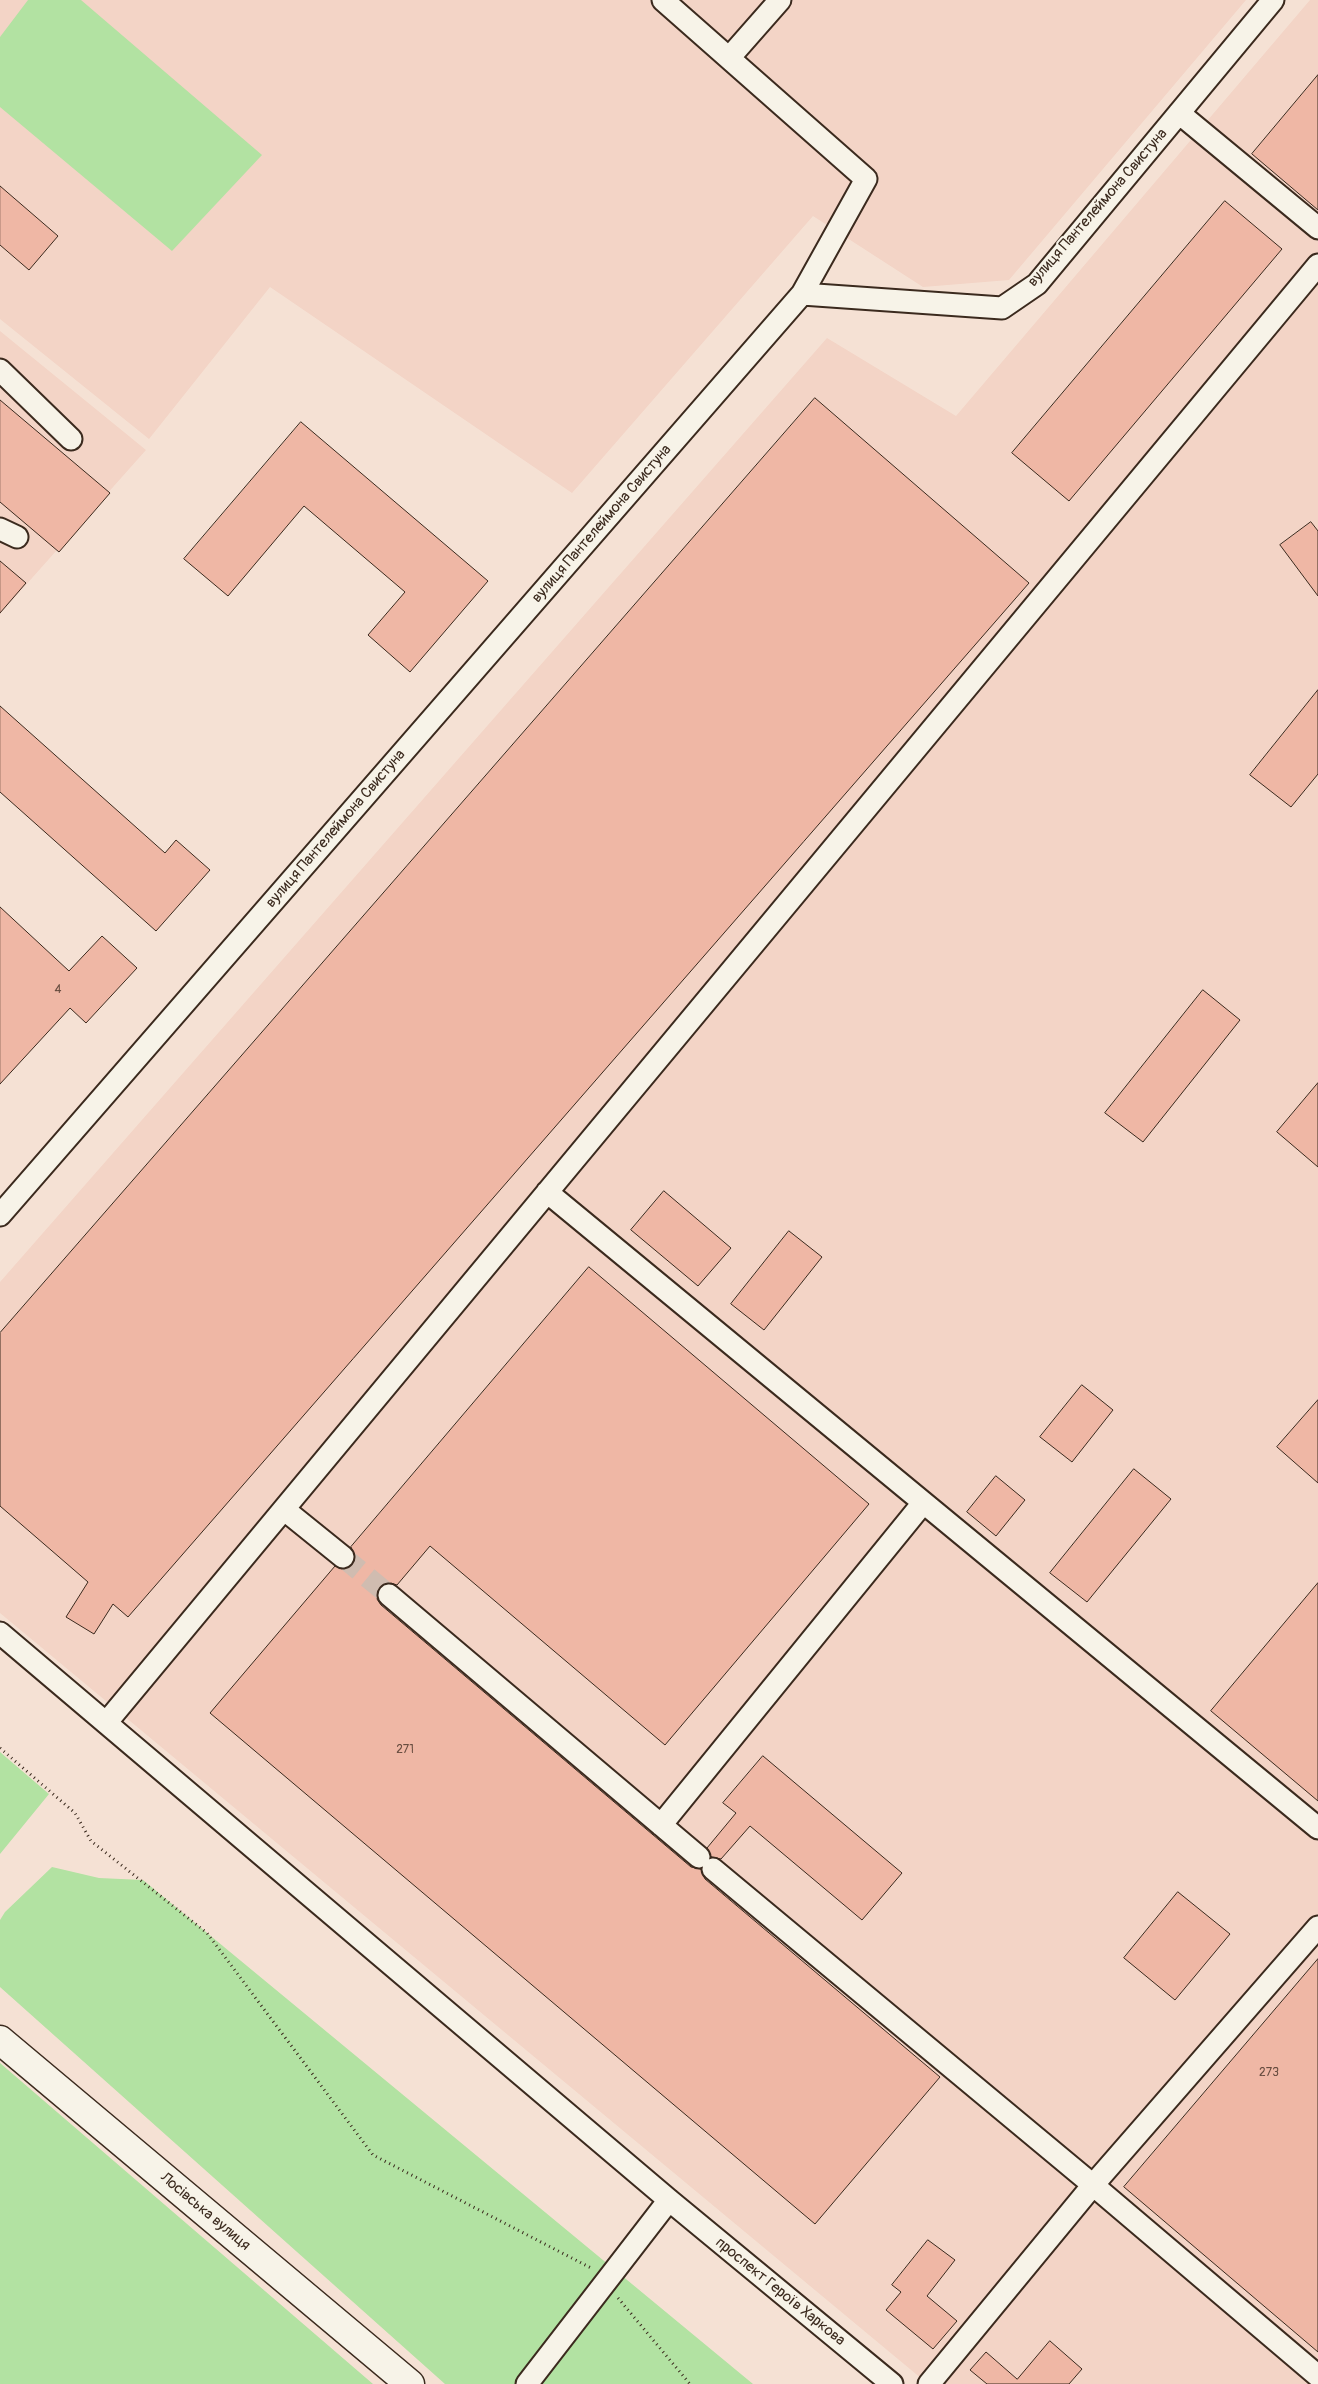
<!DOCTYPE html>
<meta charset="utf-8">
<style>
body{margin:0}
canvas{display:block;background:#f5e1d4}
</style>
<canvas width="1318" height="2384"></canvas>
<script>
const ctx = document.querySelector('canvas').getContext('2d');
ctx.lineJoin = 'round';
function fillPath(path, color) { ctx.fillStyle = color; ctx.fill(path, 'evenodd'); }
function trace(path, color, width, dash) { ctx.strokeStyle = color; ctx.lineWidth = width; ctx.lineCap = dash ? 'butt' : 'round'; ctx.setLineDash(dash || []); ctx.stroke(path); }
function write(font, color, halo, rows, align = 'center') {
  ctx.font = font + ' Pangolin,sans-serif'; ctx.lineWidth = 4; ctx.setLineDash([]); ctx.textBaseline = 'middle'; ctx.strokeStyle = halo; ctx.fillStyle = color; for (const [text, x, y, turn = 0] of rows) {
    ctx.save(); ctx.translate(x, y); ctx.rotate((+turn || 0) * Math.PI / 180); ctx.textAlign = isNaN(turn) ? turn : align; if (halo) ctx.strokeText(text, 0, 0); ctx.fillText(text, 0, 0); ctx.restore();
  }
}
fillPath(new Path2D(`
 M0,0H1246L1009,280L923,287L813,216L572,493L270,287L149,439L0,319Z
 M1310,0H1318V2384H928L0,1613V1282L827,338L956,416Z
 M0,331L146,450L0,614Z`), '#f3d4c6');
fillPath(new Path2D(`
 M28,0H81L262,155L172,251L0,107V37Z
 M0,1752L49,1794L0,1854Z
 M52,1867L99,1878L143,1880L753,2384H445L0,1987V1920L5,1912Z
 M0,2063L373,2384H0Z`), '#b2e2a2');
const building = new Path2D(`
 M1318,75V210L1252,154Z
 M0,186L58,236L29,270L0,245Z
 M1225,201L1282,249L1069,501L1012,453Z
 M815,398L1029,583L128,1617L113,1604L94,1634L66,1617L88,1582L0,1506V1333Z
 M0,400L110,493L59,552L0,502Z
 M301,422L488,581L410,672L368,635L405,592L304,506L228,596L184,559Z
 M1311,522L1318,531V596L1280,545Z
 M0,561L26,583L0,613Z
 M1318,690V774L1291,807L1250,775Z
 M0,706L165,853L176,840L210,870L156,931L0,792Z
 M0,907L69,971L102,936L137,968L86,1023L70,1008L0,1084Z
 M1203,990L1240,1020L1143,1142L1105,1113Z
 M1318,1083V1167L1277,1132Z
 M664,1191L731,1248L698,1286L631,1230Z
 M789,1231L822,1257L764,1330L731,1304Z
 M589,1267L869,1504L665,1745L430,1546L397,1585L391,1583L380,1587L377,1599L381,1605L691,1867L701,1869L705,1879L940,2077L815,2224L210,1713L335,1566L342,1569L352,1565L355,1558L351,1547Z
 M1082,1385L1113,1410L1072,1462L1040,1437Z
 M1318,1400V1483L1277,1447Z
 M1134,1469L1171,1499L1087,1602L1050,1573Z
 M996,1476L1025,1500L996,1536L967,1512Z
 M1318,1583V1801L1211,1711Z
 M763,1756L902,1873L862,1920L750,1826L721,1859L711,1857L707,1848L736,1813L723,1803Z
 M1178,1892L1230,1934L1175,2000L1124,1958Z
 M1318,1959V2352L1124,2187Z
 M928,2240L955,2260L927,2296L957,2321L933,2349L886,2310L901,2292L892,2285Z
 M1050,2341L1082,2369L1069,2384H987L970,2370L986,2352L1017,2379Z`);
fillPath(building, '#efb7a5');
trace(building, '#3b2a1e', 1);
trace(new Path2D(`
 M343,1557L389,1595`), '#d0bcb0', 21, [21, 11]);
const minor = new Path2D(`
 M663,0L866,179L802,294
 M729,58L780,0
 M1179,113L1318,228
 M0,370L71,439
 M0,529L17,537
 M547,1192L1318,1828
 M0,1215L802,294L1002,308L1037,284L1273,0
 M286,1511L343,1557
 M389,1595L699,1857
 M0,1633L669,2200L892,2384
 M106,1723L1318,265
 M661,1825L923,1503
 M713,1869L1093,2185L929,2384
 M1318,1927L1093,2185L1318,2376
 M527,2384L669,2200`);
const major = new Path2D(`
 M0,2040L410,2384`);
trace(minor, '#3b2a1e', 25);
trace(major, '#3b2a1e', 31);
trace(new Path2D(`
 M0,1748L75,1813L91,1841L207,1933L373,2155L593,2269
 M618,2298L690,2384`), '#3b2a1e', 3, [1, 4]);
trace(minor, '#f7f3e8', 21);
trace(major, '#f7f3e8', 28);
write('12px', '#684d40', null, [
 ["4",58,990],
 ["271",405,1750],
 ["273",1269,2073]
]);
write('15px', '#3b2a1e', '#f7f3e8', [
 ["вулиця Пантелеймона Свистуна",1098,208,-49],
 ["вулиця Пантелеймона Свистуна",602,524,-49],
 ["вулиця Пантелеймона Свистуна",336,829,-49],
 ["Лосівська вулиця",205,2212,40],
 ["проспект Героїв Харкова",780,2292,39]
]);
</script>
